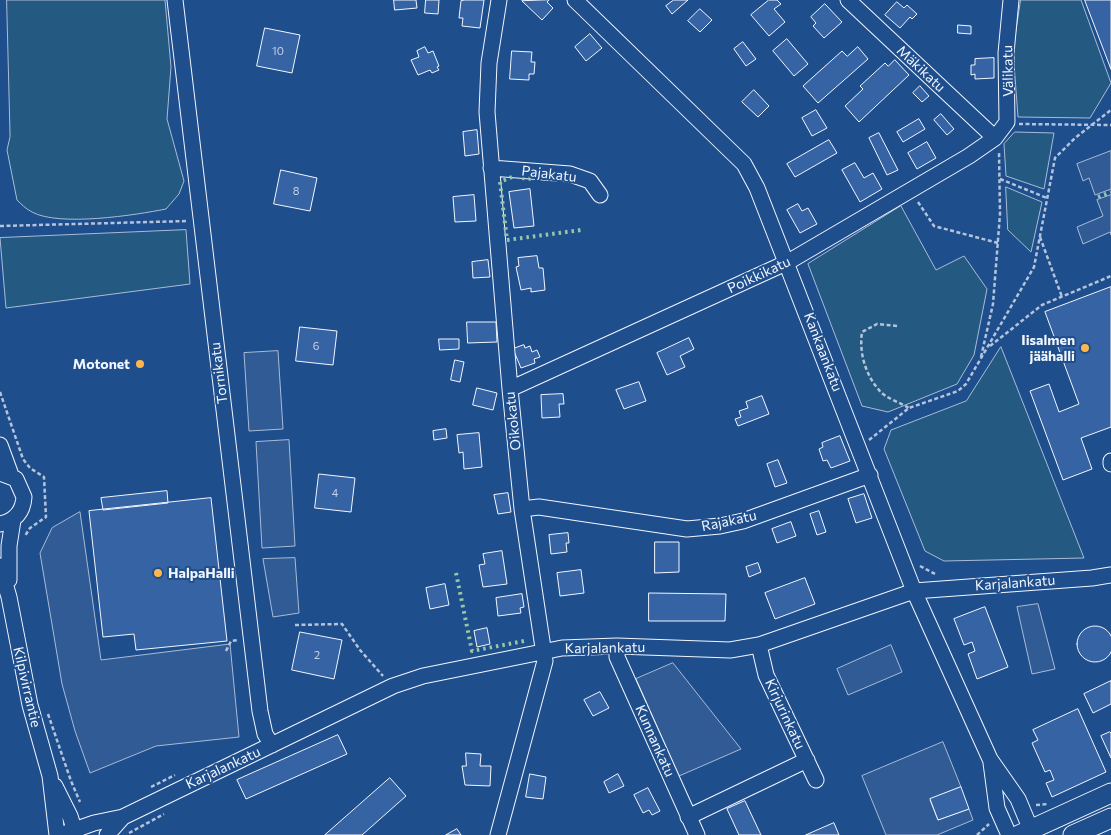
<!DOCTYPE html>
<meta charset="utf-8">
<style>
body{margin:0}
canvas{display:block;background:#1f4e8c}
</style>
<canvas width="1111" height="835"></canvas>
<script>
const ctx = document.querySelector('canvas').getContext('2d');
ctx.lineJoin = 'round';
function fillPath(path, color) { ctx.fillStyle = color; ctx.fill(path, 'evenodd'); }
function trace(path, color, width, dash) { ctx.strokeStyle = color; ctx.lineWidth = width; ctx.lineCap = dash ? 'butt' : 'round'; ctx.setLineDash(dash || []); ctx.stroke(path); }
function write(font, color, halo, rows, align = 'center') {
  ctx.font = font + ' Commissioner,sans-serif'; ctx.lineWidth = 4; ctx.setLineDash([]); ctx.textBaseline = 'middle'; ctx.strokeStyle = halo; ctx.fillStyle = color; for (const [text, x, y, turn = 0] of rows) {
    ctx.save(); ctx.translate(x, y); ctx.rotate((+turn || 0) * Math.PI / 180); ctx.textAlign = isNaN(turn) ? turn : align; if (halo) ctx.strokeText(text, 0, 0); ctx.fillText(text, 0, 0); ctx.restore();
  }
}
const green = new Path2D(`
 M7,0H165L171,67L167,119L184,181L179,194L166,209C136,215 59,227 32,212C26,209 21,204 17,200L7,150L10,137Z
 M1021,0H1081L1111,83L1090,118L1018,117L1013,50Z
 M1015,132L1054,133L1044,189L1006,176L1004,144Z
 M1006,187L1042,202L1031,252L1008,230Z
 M901,206L936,270L964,256L987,289L974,355L957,384L888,412L862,406L808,264Z
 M186,230L190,284L6,308L0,238Z
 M1001,347L1084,558L944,561L925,551L884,449L891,430L966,401Z`);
fillPath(green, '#245a82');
trace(green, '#a8bbd7', 1);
const parking = new Path2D(`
 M1111,151V189L1095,195L1089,178L1083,181L1077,164Z
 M1111,195V235L1110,232L1083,244L1077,227L1103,216L1097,200Z
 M278,351L283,429L249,431L244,353Z
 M289,440L295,546L262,548L256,442Z
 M80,512L101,660L230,644L239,737L156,746L90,773L75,731L62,684L40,553L52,528Z
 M295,558L299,613L273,617L263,559Z
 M1038,604L1055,669L1032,674L1017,607Z
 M891,645L902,672L848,695L837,669Z
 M673,663L741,749L679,776L636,679Z
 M943,742L961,787L930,800L938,820L969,809L973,820L937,835H886L862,776Z`);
fillPath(parking, '#305b95');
trace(parking, '#a8bbd7', 1);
const building = new Path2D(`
 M394,0H416L417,8L395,10Z
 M426,0H439L438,14L425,13Z
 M465,0H484L480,28L462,26L463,18H459L461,1Z
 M549,0L547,2L553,8L542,20L522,1Z
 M674,0H688L672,14L666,6Z
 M769,0H777L781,4L774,9L785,22L769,36L751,15Z
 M1085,0H1111V69Z
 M897,2L904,8L907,5L917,14L912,19L910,17L900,28L885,15Z
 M825,4L842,22L824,38L813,26L816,23L811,17Z
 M700,9L712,20L700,32L688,21Z
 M958,25L971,26V34L958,33Z
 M265,28L300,35L292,73L257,66Z
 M590,34L602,48L586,61L575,47Z
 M787,39L808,64L794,76L773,51Z
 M743,42L756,59L746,66L734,49Z
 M425,47L428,53L433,51L439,66L437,67L439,70L432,73L430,70L418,75L411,60L419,57L417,51Z
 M858,47L868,59L818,103L803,86L842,51L847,56Z
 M512,51L532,52L531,62H535L534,74H529V80L510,79Z
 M994,58V78L975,79V74L971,75V65H975V59Z
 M895,60L909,75L859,122L845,106L863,89L860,86L885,63L888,66Z
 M920,86L929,96L922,102L913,93Z
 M754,90L769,106L758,117L742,102Z
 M816,110L827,128L812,136L802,118Z
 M941,114L954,129L947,135L934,120Z
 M919,119L925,129L903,142L897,132Z
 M477,130L479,154L465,156L463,132Z
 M879,133L898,170L887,175L869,138Z
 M829,140L837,153L795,177L787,164Z
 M927,142L936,158L917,169L908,153Z
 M855,163L864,178L873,173L882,189L860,202L842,170Z
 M281,170L317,178L310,211L274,204Z
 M530,189L534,226L514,228L509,192Z
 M474,195L476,221L455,222L453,197Z
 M798,204L802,211L808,208L817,224L800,233L787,210Z
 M537,256L539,268H543L545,290L531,292V288L521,290L516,267L519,266L518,258Z
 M488,260L490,277L473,278L472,262Z
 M1111,287V427L1081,438L1092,469L1063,480L1030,391L1049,384L1059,412L1079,404L1045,312Z
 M467,322H496L497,342L468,343Z
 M300,327L337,331L333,365L296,361Z
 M689,338L694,349L680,356L685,367L667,375L657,353Z
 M439,339H459V349L440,350Z
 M524,345L525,348L530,346L532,352L537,350L540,357L534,359L535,363L521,368L513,349Z
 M455,360L464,362L460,382L451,380Z
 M639,382L646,401L624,409L616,390Z
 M477,388L497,393L493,410L473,405Z
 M563,394L564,404H559L560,417L542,418L541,395Z
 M762,396L769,414L738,426L735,419L741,417L739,411L748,408L746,402Z
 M446,429L447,438L434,440L433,431Z
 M479,433L482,467L464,469L463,452L459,453L457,435Z
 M840,436L850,461L831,468L827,460L823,461L819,449L823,447L822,443Z
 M778,460L787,483L775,487L767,464Z
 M319,474L355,478L351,512L315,508Z
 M167,491L168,503L103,510L101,498Z
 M508,493L511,512L498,514L494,495Z
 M864,494L872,518L856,523L848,499Z
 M211,498L227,641L136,650L134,634L103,637L89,511Z
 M819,511L826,532L817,535L810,514Z
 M791,522L796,536L777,543L772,529Z
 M568,533L569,543H566L567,552L551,554L549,535Z
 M655,542H679V572L655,573Z
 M502,551L507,584L483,587L479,565L485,564L483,554Z
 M758,563L761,572L749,577L746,567Z
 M581,570L584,593L560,596L557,573Z
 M805,578L815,604L775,619L765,593Z
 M445,584L449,605L430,609L426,588Z
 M649,593L726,594L725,621H649Z
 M522,594L524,607L520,608L521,613L498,616L496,598Z
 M985,607L1008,667L977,679L968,654L975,651L972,642L964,645L954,619Z
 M1077 644a18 18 0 1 1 36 0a18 18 0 1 1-36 0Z
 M487,628L490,644L477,647L474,631Z
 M300,632L342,640L334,679L292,670Z
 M1111,681V704L1093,713L1084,694Z
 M600,692L609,708L593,716L584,700Z
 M1078,709L1106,772L1052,797L1046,783L1054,780L1050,770L1045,772L1032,743L1038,740L1033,730Z
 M1110,732L1111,733V758L1101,736Z
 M338,735L347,754L246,799L237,780Z
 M466,753L481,754L480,766H491L490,786L465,785L462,766H466Z
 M530,774L546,777L543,799L526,797Z
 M618,774L624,786L609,793L604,782Z
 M390,778L406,796L362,835H325Z
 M961,787L969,809L938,820L930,799Z
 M648,788L660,811L652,815L649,810L643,813L634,795Z
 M745,801L761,835H739L727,809Z
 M834,823L839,835H806Z
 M457,829L461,835H446Z`);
fillPath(building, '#3563a3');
trace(building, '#f2f6ff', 1);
const minor = new Path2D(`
 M175,0L260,711L265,734L272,745
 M575,0L744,164L757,188L914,591L990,759L1018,799L1031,830L1030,835
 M848,0L995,138
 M491,168L570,174L590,181L600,195
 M510,389L788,262L969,156L995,138L1007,122L1006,53L1011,0
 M0,445L11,475
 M1111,461V464
 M0,473L16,479L24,497C23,512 15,521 0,524
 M522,509L539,507L687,529L720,526L743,521L870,475
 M0,566L9,597L30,705L50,776L57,835
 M9,580V546L13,520
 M759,645L766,675L816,780
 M617,646V657L697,835
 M991,763L997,808L1009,835
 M55,786L70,816L76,835
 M688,817L807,760
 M60,835L94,823L123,817L393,686L423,676L562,648L617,646L730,650L759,645L914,591L1092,578L1111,575
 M107,835L123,817
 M498,835L545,661L522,509L510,389L487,112L489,63L499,0`);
const major = new Path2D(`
 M1019,835L1111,793
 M1073,835L1111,818`);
trace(minor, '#f2f6ff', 17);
trace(major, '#f2f6ff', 21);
trace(new Path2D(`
 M1019,124L1111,125
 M1000,179L1047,198
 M918,202L934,226L998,243
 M0,226L188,221
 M1040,237L1062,297
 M897,326L877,324L862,332C859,352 865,374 879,390C885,398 901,403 909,408
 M990,346L1042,305L1111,276
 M981,357L993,304L1000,214L999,151
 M0,392L23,459L30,468L44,477L46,517L30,528L25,536
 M869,440L909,408L958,391L966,384L1034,267L1055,158L1075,138L1111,110
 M920,566L937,575
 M295,625L342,624L360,650L383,676
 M226,651L231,641L239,640
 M48,714L71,781L80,802
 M151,787L175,775
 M1036,805L1048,804
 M129,833L164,814
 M977,835L989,824`), '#b3c4dc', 2.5, [4, 2.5]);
trace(minor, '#1f4e8c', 15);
trace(major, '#1f4e8c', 19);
trace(new Path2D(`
 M512,177L500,182L507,240L581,230
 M522,178L534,179
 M1098,197L1111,192
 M456,573L472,651L524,641`), '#97c8a6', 4, [2.5, 4]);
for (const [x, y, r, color] of [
 [1085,348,5,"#ffb74d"],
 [140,364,5,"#ffb74d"],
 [158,573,5,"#ffb74d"]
]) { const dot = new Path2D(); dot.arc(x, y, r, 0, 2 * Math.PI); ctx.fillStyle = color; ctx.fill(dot); trace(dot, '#1f4e8c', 2); }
write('11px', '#c3d1e8', null, [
 ["10",278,51],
 ["8",296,191],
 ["6",316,346],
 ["4",335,493],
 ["2",317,655]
]);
write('14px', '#f2f6ff', '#1f4e8c', [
 ["Mäkikatu",921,69,43],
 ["Välikatu",1008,71,-91],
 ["Pajakatu",549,174,7],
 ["Poikkikatu",759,275,-25],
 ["Kankaankatu",823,352,69],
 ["Tornikatu",219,373,-97],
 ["Oikokatu",513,421,-96],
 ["Rajakatu",729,521,-12],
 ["Karjalankatu",1015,583,-4],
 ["Karjalankatu",605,648,-1],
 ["Kilpivirrantie",27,687,77],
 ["Kirjurinkatu",785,714,65],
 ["Kunnankatu",655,741,66],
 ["Karjalankatu",223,768,-25]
]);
write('bold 14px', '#f2f6ff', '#1f4e8c', [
 ["Iisalmen",1075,340],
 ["jäähalli",1075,356],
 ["Motonet",130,364],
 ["HalpaHalli",168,573,"left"]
], 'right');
</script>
